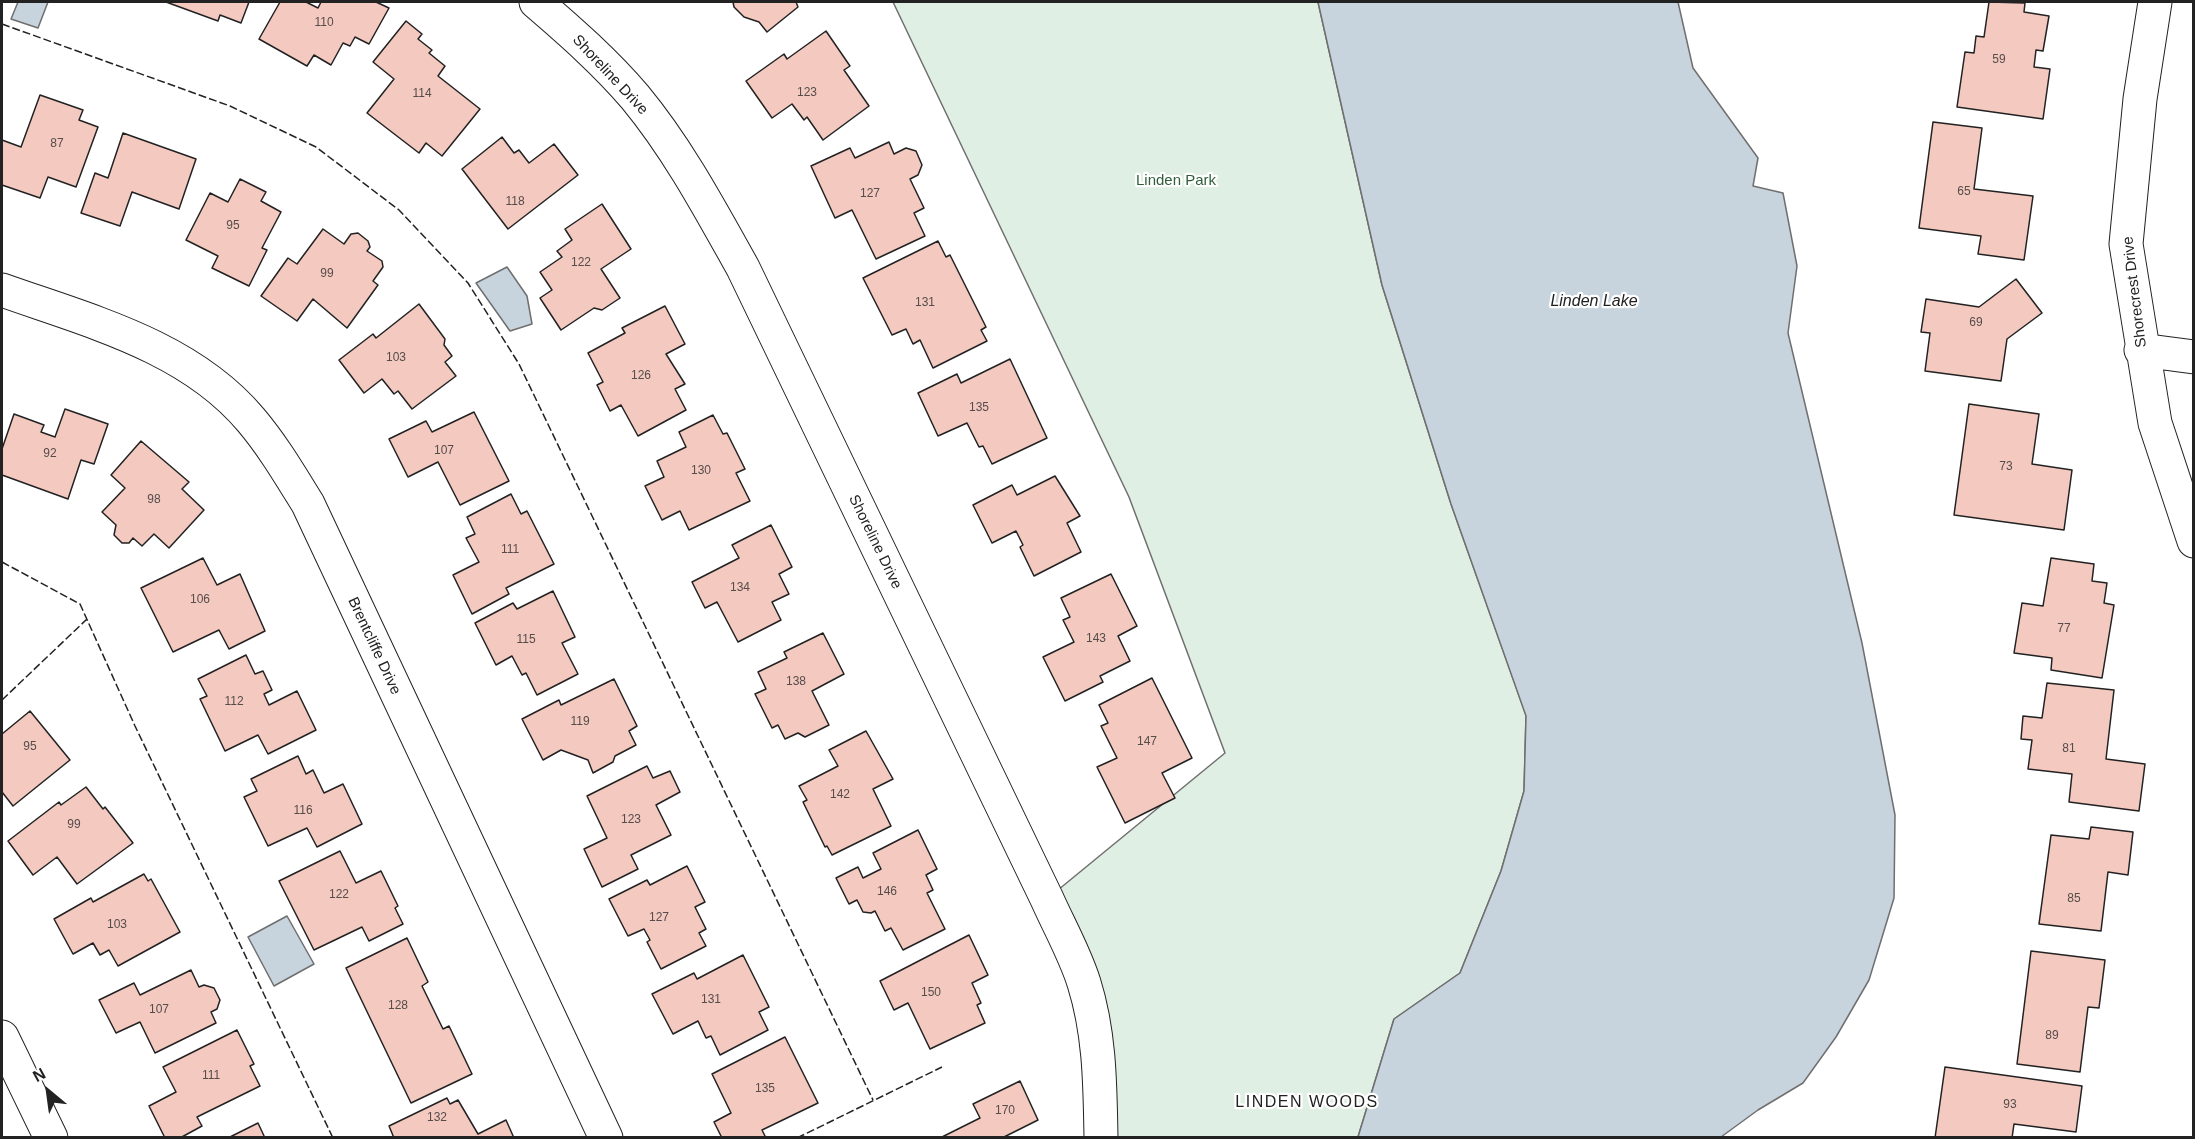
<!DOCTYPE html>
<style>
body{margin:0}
#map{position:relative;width:2195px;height:1139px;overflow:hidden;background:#fff;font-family:Helvetica,sans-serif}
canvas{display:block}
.frame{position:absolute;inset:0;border:3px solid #222;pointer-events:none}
.north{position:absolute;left:18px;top:1061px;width:60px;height:60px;-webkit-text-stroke:4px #fff;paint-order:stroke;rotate:331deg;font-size:16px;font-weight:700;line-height:24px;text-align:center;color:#222}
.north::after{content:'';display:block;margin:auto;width:21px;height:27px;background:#222;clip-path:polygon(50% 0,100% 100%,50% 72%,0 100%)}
</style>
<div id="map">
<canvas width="2195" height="1139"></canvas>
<div class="frame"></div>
<div class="north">N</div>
</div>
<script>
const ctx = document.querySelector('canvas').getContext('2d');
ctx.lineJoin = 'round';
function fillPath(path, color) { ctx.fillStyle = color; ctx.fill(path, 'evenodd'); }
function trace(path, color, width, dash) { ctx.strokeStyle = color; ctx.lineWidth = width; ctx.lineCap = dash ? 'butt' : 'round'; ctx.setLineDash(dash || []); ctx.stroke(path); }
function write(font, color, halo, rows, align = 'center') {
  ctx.font = font + ' Helvetica,sans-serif'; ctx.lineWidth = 4.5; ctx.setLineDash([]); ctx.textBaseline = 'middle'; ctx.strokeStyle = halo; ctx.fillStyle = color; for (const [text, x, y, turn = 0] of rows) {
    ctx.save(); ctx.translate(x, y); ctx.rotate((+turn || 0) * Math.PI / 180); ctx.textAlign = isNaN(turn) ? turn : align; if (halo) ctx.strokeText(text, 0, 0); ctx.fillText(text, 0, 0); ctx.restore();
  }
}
const green = new Path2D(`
 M893,2H1318L1382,285L1451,504L1526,715L1524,791L1501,871L1460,973L1394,1019L1358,1137H1101L1099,1055L1047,899L1225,753L1129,497Z`);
fillPath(green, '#e0efe3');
trace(green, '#6f6f6f', 1.5);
const water = new Path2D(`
 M18,2H48L38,28L11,19Z
 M1318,2H1678L1693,68L1758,158L1753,186L1783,193L1797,266L1788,333L1862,643L1895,815L1894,898L1869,980L1836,1037L1803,1083L1758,1110L1721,1137H1358L1394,1019L1460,973L1501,871L1524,791L1526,716L1451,504L1382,285Z
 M507,267L527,296L532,324L510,331L476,283Z
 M287,916L314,964L274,986L248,937Z`);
fillPath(water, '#c7d3dd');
trace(water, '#6f6f6f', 1.5);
const building = new Path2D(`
 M166,2H249L241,23L220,15L218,21Z
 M280,2H306L318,8L321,2H376L389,8L369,44L355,37L350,46L343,43L331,65L314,55L307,66L259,39Z
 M733,2H796L798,7L767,32L759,22L744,17L734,7Z
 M1989,2L2025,3L2024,12L2049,16L2043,51L2036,50L2034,67L2050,69L2043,119L1957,107L1965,52L1974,53L1976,36L1984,37Z
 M406,21L422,34L418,39L432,50L429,53L445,66L438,76L480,109L442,156L426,143L419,153L367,113L394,79L373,62Z
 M826,31L850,66L844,70L869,106L823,140L807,117L804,120L792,104L772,118L746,81L784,54L787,59Z
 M40,95L83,110L79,120L98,127L76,187L48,177L40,198L2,185V140L21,147Z
 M1933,122L1982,128L1974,189L2033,196L2024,260L1978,254L1981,236L1919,228Z
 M123,133L196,159L179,209L132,192L120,226L81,213L95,173L108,178Z
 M502,137L514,153L519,150L529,163L554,144L578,175L508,229L462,169Z
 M889,142L894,154L906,148L916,151L922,165L918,175L910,179L924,208L914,213L925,236L876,259L852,210L835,218L811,166L850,148L855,158Z
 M240,179L266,192L261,201L281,212L262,248L267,250L249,286L212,268L218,256L186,240L210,193L228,202Z
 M602,204L631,249L601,269L620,298L602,310L594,308L561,330L540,298L552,290L540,272L562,257L557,251L572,240L565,229Z
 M323,229L344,244L351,234L358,233L368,241L370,247L367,251L382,261L383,267L373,281L378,285L347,328L313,299L297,321L261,296L288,258L297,264Z
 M938,241L946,257L950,255L986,327L981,330L987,341L933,368L920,340L913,344L906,329L892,335L863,278Z
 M2016,279L2042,313L2007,339L2001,381L1925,371L1930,333L1921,332L1926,299L1979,307Z
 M419,304L445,339L444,345L452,356L445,362L456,376L412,409L398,391L394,394L382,379L364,393L339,360L373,334L376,338Z
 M665,306L685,344L666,354L685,384L675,389L686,410L638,436L621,405L610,411L597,385L603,382L588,353L625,333L622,328Z
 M1010,359L1047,438L992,464L983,446L979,447L967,423L938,436L918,393L957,374L961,383Z
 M1969,404L2039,414L2032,464L2072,470L2064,530L1954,515Z
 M65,409L108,424L94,464L81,460L68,499L2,475V449L14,414L44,425L41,432L55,437Z
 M474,412L509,481L460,505L438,462L408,477L389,439L426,421L432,432Z
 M713,415L723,434L727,433L745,469L736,473L750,501L689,530L680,511L662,520L645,486L664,477L657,461L686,447L679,432Z
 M141,441L189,482L182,489L204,510L169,548L154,534L142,546L133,538L129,543H122L114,535L116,525L102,512L125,488L111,475Z
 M1055,476L1080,516L1067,523L1081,552L1034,576L1020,547L1023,545L1016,531L992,543L973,505L1012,485L1017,495Z
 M511,494L521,514L527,511L554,564L506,588L509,594L472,614L453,575L479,562L466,538L475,534L467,517Z
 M771,525L792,567L779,574L789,594L772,602L781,620L738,642L717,602L705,608L692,582L739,558L732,545Z
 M203,558L217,585L240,574L265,631L229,649L219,630L173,652L141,588Z
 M2051,558L2094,564L2092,581L2107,583L2104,603L2114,605L2102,678L2051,670L2052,658L2014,653L2022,603L2043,606Z
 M1111,574L1137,626L1118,636L1130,661L1100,676L1103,682L1065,701L1043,657L1074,642L1063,620L1070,617L1061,598Z
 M553,591L575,637L562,643L578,674L537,695L526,673L522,675L512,656L496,665L475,623L513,603L517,609Z
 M823,633L844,674L812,691L829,725L805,737L798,733L785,739L778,725L772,728L755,694L766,689L758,672L787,658L784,652Z
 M246,655L255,674L263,671L272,690L264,694L269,705L297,691L316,730L268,754L258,735L225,751L200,699L207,696L198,679Z
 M1152,678L1192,758L1162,773L1175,798L1125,823L1097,767L1117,758L1101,726L1108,723L1099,705Z
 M614,679L637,726L629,731L636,745L615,756L613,762L593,773L588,760L561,750L543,760L522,719L559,700L561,705Z
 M2047,683L2114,690L2106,759L2145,764L2139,811L2069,802L2072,774L2028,769L2032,740L2021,739L2023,716L2042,718Z
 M30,711L70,760L13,806L2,792V734Z
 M866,731L893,779L873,789L891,826L832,855L827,846L825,847L803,802L807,800L799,786L838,766L829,750Z
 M298,756L306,774L313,770L324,793L343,784L362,824L317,847L307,828L268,846L244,797L257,791L251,779Z
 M647,766L653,778L670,771L680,792L656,805L671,835L631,855L638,869L602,887L584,849L607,838L587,796Z
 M86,787L103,809L105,807L133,843L77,884L57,857L33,875L8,841L59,802L61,805Z
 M2091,827L2133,832L2128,875L2108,872L2101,931L2039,924L2051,835L2089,839Z
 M918,830L937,869L926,875L933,890L927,893L945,929L903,950L891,928L885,931L875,911L871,913L863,912L857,900L849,904L836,878L858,867L863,878L881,869L873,853Z
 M340,851L356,883L381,871L398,906L395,908L403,924L369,941L362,927L314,950L279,881Z
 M687,866L705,902L695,907L706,929L699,933L706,946L661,969L647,942L650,940L644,929L628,936L609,899L647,880L650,885Z
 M144,874L148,881L151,879L180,932L118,966L109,950L100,955L93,943L73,954L54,919L91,898L93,902Z
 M969,935L988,975L972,983L981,1003L977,1005L985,1023L930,1049L908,1003L894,1010L880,981Z
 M407,938L428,982L422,986L443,1029L449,1026L472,1074L411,1103L346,968Z
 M2031,951L2105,960L2099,1008L2088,1007L2080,1072L2017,1064Z
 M743,955L769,1007L759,1012L768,1030L720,1055L711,1036L706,1038L698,1021L673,1034L652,994L694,973L697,979Z
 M191,970L199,987L204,985L214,988L220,1000L217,1009L211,1012L216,1023L155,1053L140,1022L116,1033L99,1000L134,983L140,995Z
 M237,1030L254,1064L250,1066L260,1086L197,1117L202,1126L180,1138H165L149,1106L176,1092L163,1067Z
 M785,1037L818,1103L762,1130L766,1138H722L714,1122L731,1113L712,1074Z
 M1945,1067L2082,1086L2076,1132L2014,1124L2012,1138H1935Z
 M1020,1081L1038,1120L1002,1138H940L980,1118L973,1104Z
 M447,1098L450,1104L458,1100L478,1134L506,1120L514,1138H394L389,1126Z
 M258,1123L265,1138H228Z`);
fillPath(building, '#f3c9c0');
trace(building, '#222', 1.5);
const street = new Path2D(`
 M536,2C571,32 605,62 635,97C678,149 710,209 743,268L1047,899C1059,926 1075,954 1084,983C1100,1034 1100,1085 1101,1138
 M2155,2L2140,99L2126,244L2155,423L2194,541
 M2,290C89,321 189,346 251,420C273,446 290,475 308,504L606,1138
 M2141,350L2194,357
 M2,1037L51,1138`);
trace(street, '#222', 35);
trace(street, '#fff', 33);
trace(new Path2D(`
 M2,24L230,106L316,147L399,210L468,283L519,364L873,1100
 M2,562L80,604L135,726L333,1138
 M2,700L87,619
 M797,1138L942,1067`), '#222', 1.5, [8, 3]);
write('12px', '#564c4a', null, [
 ["110",324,23],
 ["59",1999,60],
 ["123",807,93],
 ["114",422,94],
 ["87",57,144],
 ["65",1964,192],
 ["127",870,194],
 ["118",515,202],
 ["95",233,226],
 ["122",581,263],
 ["99",327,274],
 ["131",925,303],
 ["69",1976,323],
 ["103",396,358],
 ["126",641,376],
 ["135",979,408],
 ["107",444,451],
 ["92",50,454],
 ["73",2006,467],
 ["130",701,471],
 ["98",154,500],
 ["111",510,550],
 ["134",740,588],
 ["106",200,600],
 ["77",2064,629],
 ["143",1096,639],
 ["115",526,640],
 ["138",796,682],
 ["112",234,702],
 ["119",580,722],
 ["147",1147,742],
 ["95",30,747],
 ["81",2069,749],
 ["142",840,795],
 ["116",303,811],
 ["123",631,820],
 ["99",74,825],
 ["146",887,892],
 ["122",339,895],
 ["85",2074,899],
 ["127",659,918],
 ["103",117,925],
 ["150",931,993],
 ["131",711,1000],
 ["128",398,1006],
 ["107",159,1010],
 ["89",2052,1036],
 ["111",211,1076],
 ["135",765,1089],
 ["93",2010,1105],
 ["170",1005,1111],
 ["132",437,1118]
]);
write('15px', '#222', '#fff', [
 ["Shoreline Drive",610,75,47],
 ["Shorecrest Drive",2135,292,-97],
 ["Shoreline Drive",875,542,64],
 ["Brentcliffe Drive",374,646,65]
]);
write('15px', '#2f5e38', '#fff', [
 ["Linden Park",1176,181]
]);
write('italic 16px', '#222', '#fff', [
 ["Linden Lake",1594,302]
]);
ctx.letterSpacing = '1.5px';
write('16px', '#222', '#fff', [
 ["LINDEN WOODS",1307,1103]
]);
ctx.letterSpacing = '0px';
</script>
